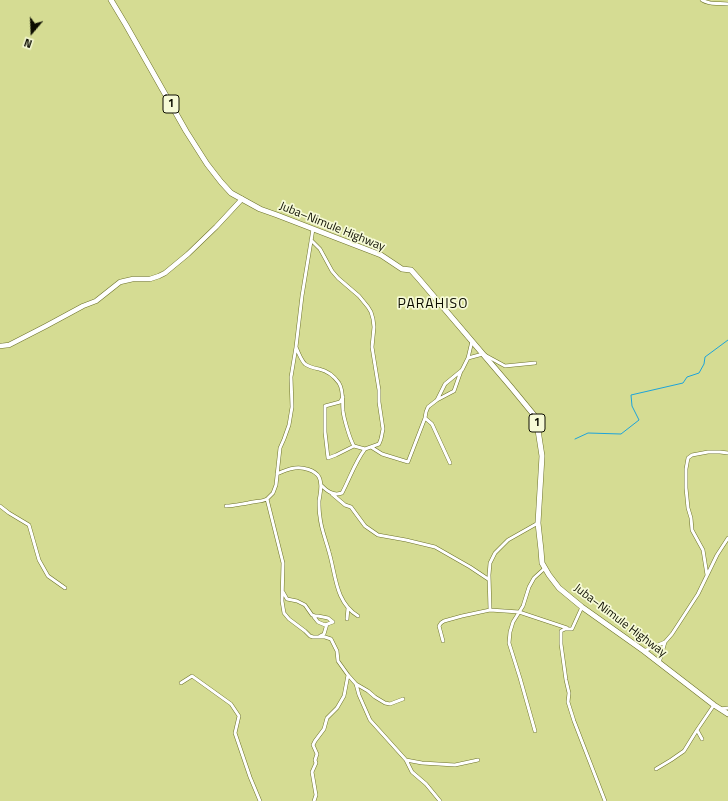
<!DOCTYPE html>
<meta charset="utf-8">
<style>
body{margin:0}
#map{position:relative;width:728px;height:801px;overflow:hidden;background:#d5dc93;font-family:"Titillium Web",sans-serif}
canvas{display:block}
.north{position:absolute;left:12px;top:12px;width:40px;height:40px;-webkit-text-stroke:3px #f6fad6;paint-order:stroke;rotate:199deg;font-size:11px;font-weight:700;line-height:16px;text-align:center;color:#0c0d00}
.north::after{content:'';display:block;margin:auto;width:14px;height:18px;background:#0c0d00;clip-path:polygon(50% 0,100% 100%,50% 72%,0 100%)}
</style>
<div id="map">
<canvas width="728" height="801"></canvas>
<div class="north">N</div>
</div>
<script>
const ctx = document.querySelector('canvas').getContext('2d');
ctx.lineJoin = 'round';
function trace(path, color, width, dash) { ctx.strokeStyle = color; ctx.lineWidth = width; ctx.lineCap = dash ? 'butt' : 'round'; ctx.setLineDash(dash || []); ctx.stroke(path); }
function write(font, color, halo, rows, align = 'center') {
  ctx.font = font + ' "Titillium Web",sans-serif'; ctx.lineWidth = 3.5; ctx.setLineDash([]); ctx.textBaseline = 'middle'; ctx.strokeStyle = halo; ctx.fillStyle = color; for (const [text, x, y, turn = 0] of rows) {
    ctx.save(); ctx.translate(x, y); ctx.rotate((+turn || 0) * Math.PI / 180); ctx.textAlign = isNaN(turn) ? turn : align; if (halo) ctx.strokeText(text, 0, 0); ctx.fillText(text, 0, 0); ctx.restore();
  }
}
trace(new Path2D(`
 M575,439L588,433L621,434L639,420L632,406L631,395L683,383L687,377L699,373L704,364L705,357L728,340`), '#1da3da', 1);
const street = new Path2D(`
 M702,0C712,6 717,2 728,4
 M313,229L302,296L296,347L291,377L292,407L289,425L284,439L280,448L276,485L273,493L267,499L283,563L282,601L284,613L289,619L305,631L310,636L313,637H325L331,639L337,651L338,661L348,675L356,684L359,695L370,720L406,760L422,763L455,765L478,760
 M311,240L320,249L332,271L338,278L359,296L368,307L371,312L373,319L374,327L372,347L379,390V402L383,429L381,439L379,444L365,449L354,446
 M296,347C298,352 301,360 305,364C309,367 314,368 319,369C328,371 334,376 339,383C344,391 342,401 343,411C344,419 350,440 354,446L336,455L328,458L325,432V406L340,402L343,397
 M468,358L472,341
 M437,400L454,391L461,371
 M425,418L432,424L450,463
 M371,447L382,454L408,462L425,418L426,412L428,407L437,400L445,384L462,370L468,358L483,354L505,366L535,363
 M277,474C283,471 288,469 295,468C303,467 315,470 319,477C323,484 320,494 319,501C319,506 319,512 320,517C321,529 326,540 329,552C336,575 335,602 358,616
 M321,485C327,491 333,496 342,493C350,478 355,462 365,449
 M332,494L345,505L351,507L365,526L378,535L406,540L435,547L470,567L488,579
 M0,506L9,513L29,525L39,560L48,576L65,588
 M226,506C234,506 241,504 248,503C255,501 261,502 267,499
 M538,523L508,540L495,553L490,563L489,575L490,610L519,612L567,628
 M707,575L703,550L692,530L691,518L688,508L686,488V469L688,458L692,455L708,452H720L728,453
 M283,592L287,599L297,601L305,605L312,615L315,616H318L328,618L333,622L325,625L318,622L314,617L315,616
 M582,607L572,629H565L561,631V644L566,680L569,693L568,702L574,721L605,801
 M347,619L348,608
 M320,636L324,634L327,624
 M443,641L439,626L441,623L444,621L462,616L490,610
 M644,651L665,642L672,634L698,594L717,555L728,538
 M659,663L665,642
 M181,683L192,676L231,704L239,716L235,733L250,777L260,801
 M356,684L368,691L375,697L385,703L390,704L403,699
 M720,709L728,708
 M697,730L714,705
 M535,731L520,678L509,643L510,632L513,622L523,606L529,587L534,578L545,568
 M406,760L412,772L426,784L440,801
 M656,769L671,760L684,751L697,730L702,739
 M314,801L316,795L312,772L316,763L315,760L317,754L313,745L315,741L324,729L327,718L337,708L344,696L348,675`);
const secondary = new Path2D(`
 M0,346L9,345L46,326L83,306L96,301L120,282L133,279H150L159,276L165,273L188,254L216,227L242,199`);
const primary = new Path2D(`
 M111,0L126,25L186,131L207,164L221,182L231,193L260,209L277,215L381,255L402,269L411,270L419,279L511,387L534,415L538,430L542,456L538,523L541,550L542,563L549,575L559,588L582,607L644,651L714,705L728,714`);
trace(street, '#6d722b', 4);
trace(secondary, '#6d722b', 5.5);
trace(primary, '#6d722b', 6);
trace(street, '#fff', 3);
trace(secondary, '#fff', 4.5);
trace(primary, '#fff', 5);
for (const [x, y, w] of [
 [171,104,16],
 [537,423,16]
]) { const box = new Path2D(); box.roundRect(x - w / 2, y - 9, w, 18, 3); ctx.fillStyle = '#f6fad6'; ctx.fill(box); trace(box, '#0c0d00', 1); }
write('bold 11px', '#0c0d00', null, [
 ["1",171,104],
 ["1",537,423]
]);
write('12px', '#0c0d00', '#f6fad6', [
 ["Juba–Nimule Highway",332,227,22],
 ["Juba–Nimule Highway",620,621,37]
]);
ctx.letterSpacing = '1px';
write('14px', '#0c0d00', '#f6fad6', [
 ["PARAHISO",433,305]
]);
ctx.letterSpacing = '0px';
</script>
